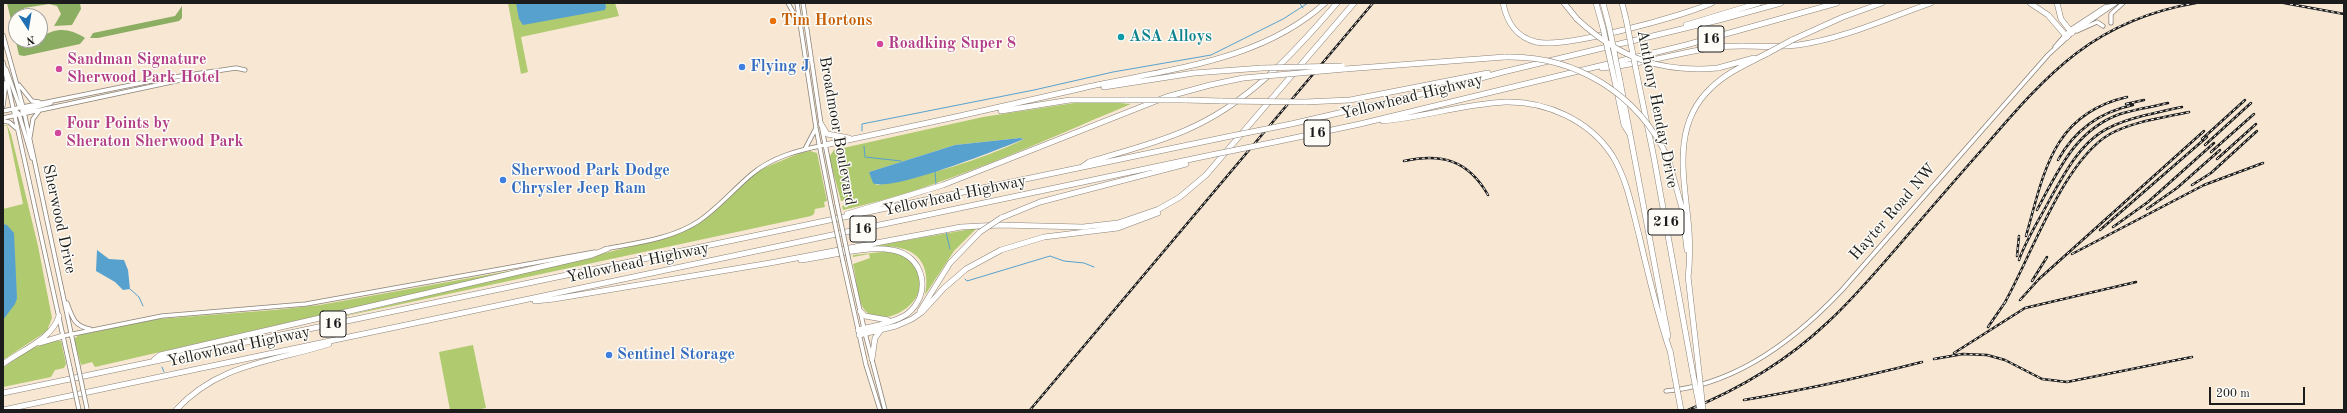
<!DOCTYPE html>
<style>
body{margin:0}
#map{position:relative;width:2347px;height:413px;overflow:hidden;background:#f8e7d3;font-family:"Old Standard TT",serif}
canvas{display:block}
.frame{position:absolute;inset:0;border:4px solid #1c1c1c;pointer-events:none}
.north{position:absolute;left:8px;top:8px;width:40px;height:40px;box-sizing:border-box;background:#fdfcf7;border:1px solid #a3a29f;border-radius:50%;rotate:168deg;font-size:11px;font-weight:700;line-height:16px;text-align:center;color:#1c1c1c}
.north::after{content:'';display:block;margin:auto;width:14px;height:18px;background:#1f6fb2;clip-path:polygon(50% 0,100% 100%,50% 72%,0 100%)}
.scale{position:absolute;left:2209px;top:387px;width:96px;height:18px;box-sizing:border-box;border:2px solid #1c1c1c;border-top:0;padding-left:5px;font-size:12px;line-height:14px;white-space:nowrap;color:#1c1c1c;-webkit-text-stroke:3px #fdfcf7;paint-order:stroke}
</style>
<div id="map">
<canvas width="2347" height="413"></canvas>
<div class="frame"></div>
<div class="north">N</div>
<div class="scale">200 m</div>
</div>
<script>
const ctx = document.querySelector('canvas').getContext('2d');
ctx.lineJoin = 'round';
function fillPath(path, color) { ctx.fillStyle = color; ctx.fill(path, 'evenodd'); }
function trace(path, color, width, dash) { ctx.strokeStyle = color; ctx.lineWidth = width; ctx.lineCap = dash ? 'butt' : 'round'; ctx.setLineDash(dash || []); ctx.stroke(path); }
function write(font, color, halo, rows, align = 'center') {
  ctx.font = font + ' "Old Standard TT",serif'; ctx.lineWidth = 3; ctx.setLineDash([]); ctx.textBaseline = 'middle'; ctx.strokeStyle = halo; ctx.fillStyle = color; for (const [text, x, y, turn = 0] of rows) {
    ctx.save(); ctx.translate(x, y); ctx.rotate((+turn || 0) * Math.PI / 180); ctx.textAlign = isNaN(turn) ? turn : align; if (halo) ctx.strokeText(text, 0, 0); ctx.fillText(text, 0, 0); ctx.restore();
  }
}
fillPath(new Path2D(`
 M508,3H615L619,16L521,37L528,72L521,74Z
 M1109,102L1131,104C1037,143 943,188 843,210L842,206L856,202L854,199L841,201L829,157L834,150L983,117L1074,103ZM1020,138L1024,139C982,160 923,177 877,185L869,172L955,145Z
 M3,125H7L11,134L38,246L52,318L48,328L50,329L3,360V209L23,204L7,126Z
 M810,151L817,153L827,201L824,202L825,207L815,209L814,214L811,216L332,319L581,259L653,241L684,230L726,200L759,170L800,153Z
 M977,228L954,251L925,295C930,271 923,251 895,247C886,246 875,249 868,247Z
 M882,252C895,252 905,254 914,266C940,301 877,336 862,306C857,294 856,277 853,264L870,258L869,254L853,257V255Z
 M520,269L95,367L92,362L81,365L74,339L79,335L158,319L274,310L320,305Z
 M54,340L61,341L66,364L64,368L55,370L51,377L3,387V368L28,350Z
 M473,345L486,408L475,410H450L439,352Z`), '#b0ca70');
fillPath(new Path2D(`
 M7,3H80L81,9L72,25L54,26L61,14L57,6L49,4L24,8L26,16H16V40H33L35,46L40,44V38C56,27 69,28 85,38L80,44L24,56L19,55Z
 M182,6V18L179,21L98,38H90L93,33L175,16Z`), '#8cae62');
fillPath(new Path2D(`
 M516,3H605L606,7L605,10L523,25L519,19Z
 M1020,138L1024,139C1002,148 890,193 873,183L869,172L955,145Z
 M3,224L7,225L14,233L17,298L15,304L3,320Z
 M97,250L109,259L124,260L128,270L130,289L123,290L115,282L96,271Z`), '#57a1cf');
trace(new Path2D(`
 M1300,4L1303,8
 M862,131V124L1034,90L1113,72L1211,55L1283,19L1308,3
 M864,146L865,157L901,161
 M935,171L936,185
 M946,232L950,249
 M965,279L967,281L1050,256L1064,261L1084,263L1094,267
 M130,289L139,297L143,306
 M162,367L164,372`), '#57a1cf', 1);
const secondary = new Path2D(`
 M788,3L798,21
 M797,3L816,128L831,205
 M803,3L821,124L837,204
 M2111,23V14L2123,3
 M2077,31L2097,22L2103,26
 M3,35L23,107L78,366
 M2055,47L2070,30L2105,7L2110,6
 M3,62L70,368
 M6,69L20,108
 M19,85L32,101L39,102
 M3,106L6,82
 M13,108L19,114L32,158
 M3,111L161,79L236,68L245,70
 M22,111L51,103
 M3,118L209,74
 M3,121L9,122L16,128
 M30,137L33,119L39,111
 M805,149L816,128
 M605,249C636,243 672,239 699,221C718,208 734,189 752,174C772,157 799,150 825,145
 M849,261L865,333L885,410
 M843,262L866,365L880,410
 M67,303C72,317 74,326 90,329
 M63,336L162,316L306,304L595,252
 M1666,391C1735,385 1796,339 1842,290L2048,55L2072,33L2116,3`);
const highway = new Path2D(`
 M1503,3C1507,23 1516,37 1536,42C1565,49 1682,16 1712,3
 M1564,3L1577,19
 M1596,3L1603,28
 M1603,3L1609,26
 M1622,3L1626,19
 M2030,3L2048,15L2067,37
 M2057,3L2061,19L2072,33
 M1686,25L1759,3
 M1792,40L1843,17L1882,3
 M1602,68C1638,65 1674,54 1710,48C1739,43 1768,49 1798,45C1843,39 1888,18 1931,3
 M1718,68L1754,58
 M1345,69L1505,57
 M1636,70L1654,158L1693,374
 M1620,81L1668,336
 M1615,82L1624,125L1629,133
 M1104,87L1194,73L1262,68
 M1185,100L1222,101
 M1305,102L1350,100L1488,73
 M1001,111L1070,100H1127
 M1383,121C1424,117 1464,104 1505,102C1546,101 1589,120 1612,155C1627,179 1632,208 1639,235C1648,274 1657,313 1670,351
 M821,124L827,134L849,138
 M1291,124L1430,92L1503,72L1719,20L1781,3
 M1275,142L1360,124L1686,45L1837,3
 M825,145C911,127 997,108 1083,88C1165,69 1259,63 1325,3
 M1668,158L1682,208L1687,250
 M1082,167L1089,162C1121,152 1154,144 1184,131C1248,104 1293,54 1337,3
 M847,214L943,185L1166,97L1210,85L1243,78
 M1001,218L1040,202L1186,164
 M801,260C830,257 863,245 892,250C924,255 933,294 907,314C894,323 873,326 858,330
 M1688,276L1699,372
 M1688,278C1690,262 1690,246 1689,230C1685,181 1670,126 1711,88C1727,72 1749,63 1768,53
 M535,301L554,299L770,263L961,227L1000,225L1083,227L1118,223L1159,209L1180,197L1206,175L1354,3
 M860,311L865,316L888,320
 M920,311L950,263L980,232
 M859,335L896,326L912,319L922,312L944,288L966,269L1001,250L1044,237L1118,228L1158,213
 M39,343L63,336
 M1670,350L1675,378
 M872,359L875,338L880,331
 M154,360L160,355L592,255L607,249
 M3,364C22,350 52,339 59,316
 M3,393L1231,136
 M3,410L1211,155
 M176,410C219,363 273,362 329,344`);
trace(secondary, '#8a8278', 5);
trace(highway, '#8a8278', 6);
trace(secondary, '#fff', 3.5);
trace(highway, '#fff', 5);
const rail = new Path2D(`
 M2284,3L2344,14
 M2126,104L2144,100
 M2202,139L2245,100
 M2205,145L2251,103
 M2211,152L2254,114
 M2217,159L2256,124
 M2058,160C2074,131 2100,112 2133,105
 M1404,161C1442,153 1468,160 1488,195
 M2192,185L2211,173L2257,131
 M2147,209L2177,188L2220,150
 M2037,210C2058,171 2075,130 2120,114C2136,109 2152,107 2168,103
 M2113,227L2148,202L2214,143
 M2100,230L2207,137
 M2026,236C2044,173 2052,114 2127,97
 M2072,254L2204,185L2263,163
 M2017,256L2019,236
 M2019,260C2026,240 2039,220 2049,201C2089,127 2102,124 2182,107
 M2032,281L2047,257
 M2020,300L2039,279L2204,131
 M2004,304C2031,257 2063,161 2110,134C2134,121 2163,118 2189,112
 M1988,327L2006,301
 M1954,353L2025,308L2136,282
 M1934,359L1963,354L1987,355L2005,360L2042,379L2067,382L2192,357
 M1744,400C1804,390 1863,377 1922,362
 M1030,410L1373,3
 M1688,410C1740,389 1787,361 1828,322C1852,300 1873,275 1894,251C1924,216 1955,180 1986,145C2049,72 2095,20 2196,3`);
trace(rail, '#1c1c1c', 2.5);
trace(rail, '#fdfcf7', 1, [3]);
const secondaryBridge = new Path2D(`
 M837,204L849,261
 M831,205L843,262
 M78,366L87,409
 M70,368L79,410`);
const highwayBridge = new Path2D(`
 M1577,19C1619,58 1661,73 1718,68
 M1626,19L1636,70
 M1609,26L1620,81
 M1603,28L1615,82
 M1768,53L1792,40
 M1505,57C1576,55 1638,94 1668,158
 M1262,68L1342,66
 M1243,78L1345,69
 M1127,100H1185
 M1222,101L1305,102
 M1231,136L1291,124
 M1211,155L1275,142
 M980,232L1001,218
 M1699,372L1703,410
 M1693,374L1700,410
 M1675,378L1681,410`);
trace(secondaryBridge, '#8a8278', 5, []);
trace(highwayBridge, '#8a8278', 6, []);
trace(secondaryBridge, '#fff', 3.5);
trace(highwayBridge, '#fff', 5);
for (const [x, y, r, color] of [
 [773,21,4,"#e8710a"],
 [1121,37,4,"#0f9aa8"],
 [880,44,4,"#d1479c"],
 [742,67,4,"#3f7fe0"],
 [59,69,4,"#d1479c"],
 [58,133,4,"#d1479c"],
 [503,180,4,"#3f7fe0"],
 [609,355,4,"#3f7fe0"]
]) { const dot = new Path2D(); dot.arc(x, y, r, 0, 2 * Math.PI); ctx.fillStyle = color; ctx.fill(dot); trace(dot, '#fdfcf7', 1.5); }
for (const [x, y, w] of [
 [1711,39,26],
 [1317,133,26],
 [1666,222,36],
 [863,229,26],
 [333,324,26]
]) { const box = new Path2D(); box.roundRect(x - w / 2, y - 13, w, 26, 3); ctx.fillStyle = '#fdfcf7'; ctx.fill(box); trace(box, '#1c1c1c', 1); }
write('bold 15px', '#1c1c1c', null, [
 ["16",1711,39],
 ["16",1317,133],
 ["216",1666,222],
 ["16",863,229],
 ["16",333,324]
]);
write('bold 16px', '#c56008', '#fdfcf7', [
 ["Tim Hortons",781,21]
], 'left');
write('bold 16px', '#0d838f', '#fdfcf7', [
 ["ASA Alloys",1129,37]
], 'left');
write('bold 16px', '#b23c85', '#fdfcf7', [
 ["Roadking Super 8",888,44],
 ["Sandman Signature",67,60],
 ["Sherwood Park Hotel",67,78],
 ["Four Points by",66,124],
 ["Sheraton Sherwood Park",66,142]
], 'left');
write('bold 16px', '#366cbe', '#fdfcf7', [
 ["Flying J",750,67],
 ["Sherwood Park Dodge",511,171],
 ["Chrysler Jeep Ram",511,189],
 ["Sentinel Storage",617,355]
], 'left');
write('16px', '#1c1c1c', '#fdfcf7', [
 ["Yellowhead Highway",1412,97,-14],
 ["Anthony Henday Drive",1657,109,79],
 ["Broadmoor Boulevard",837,131,80],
 ["Yellowhead Highway",955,196,-12],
 ["Hayter Road NW",1893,212,-49],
 ["Sherwood Drive",59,219,78],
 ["Yellowhead Highway",638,263,-12],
 ["Yellowhead Highway",239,347,-12]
]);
</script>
